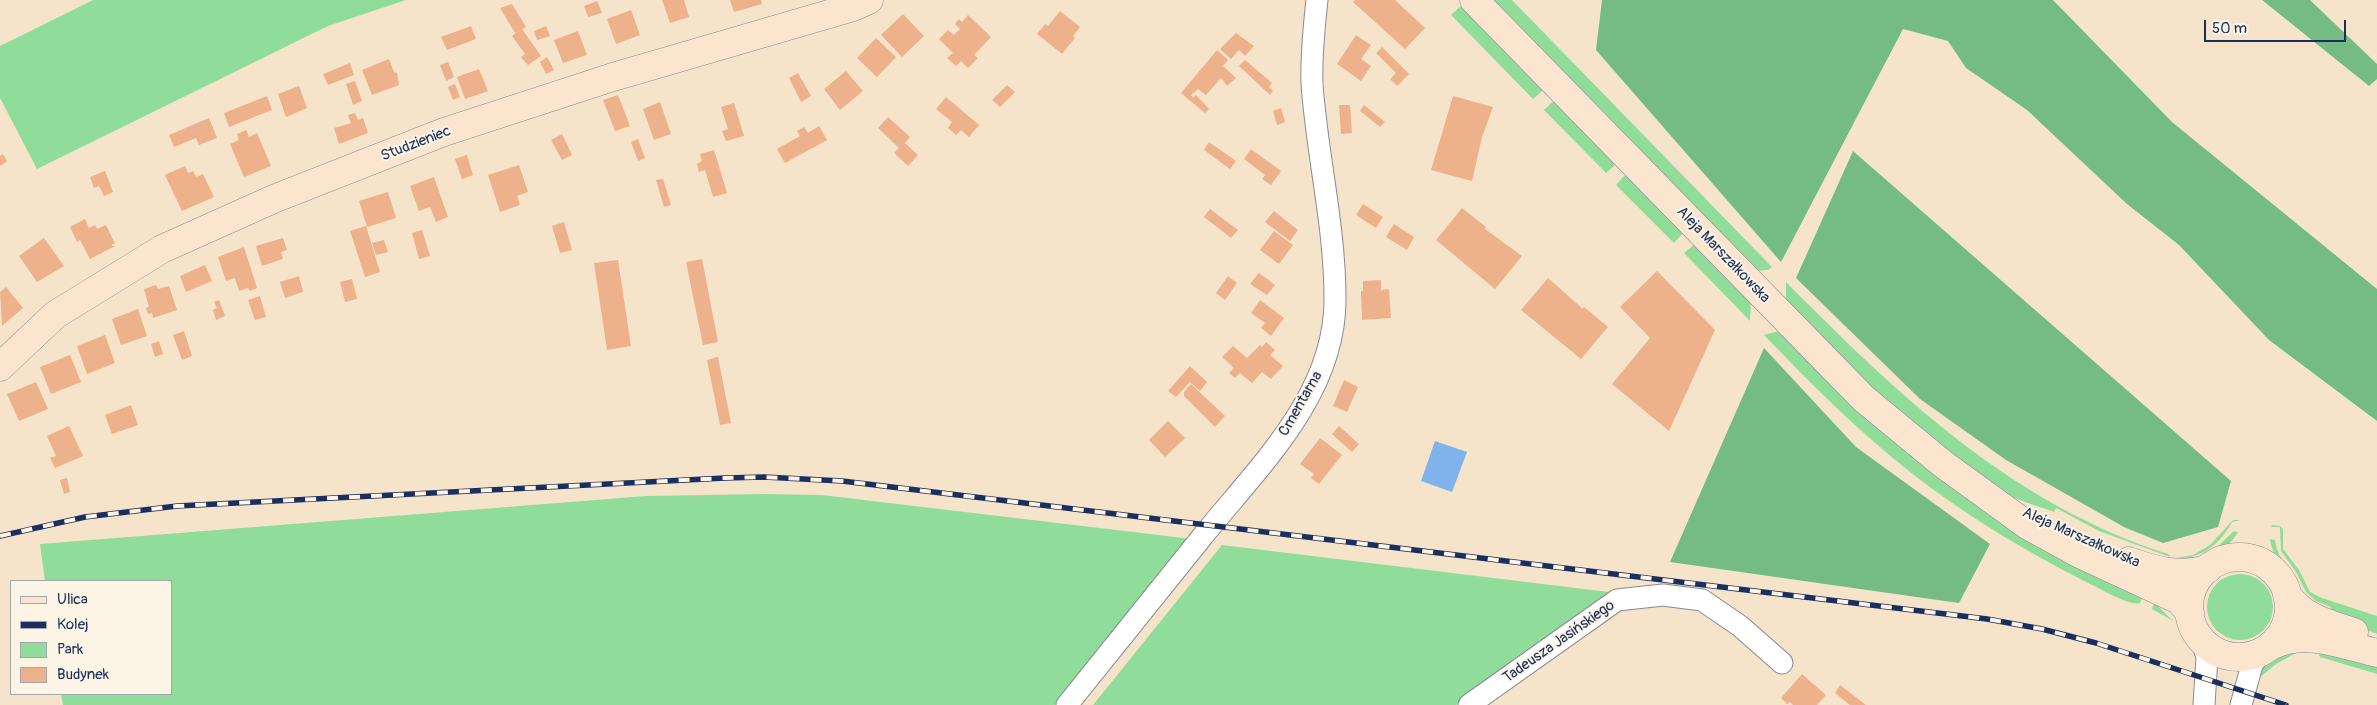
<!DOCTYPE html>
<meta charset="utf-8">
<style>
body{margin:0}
#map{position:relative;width:2377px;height:705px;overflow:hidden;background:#f6e4ca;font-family:Pangolin,sans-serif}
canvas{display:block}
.legend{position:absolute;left:10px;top:580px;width:162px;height:115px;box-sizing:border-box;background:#fcf5e5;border:1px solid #a2a6af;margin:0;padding:6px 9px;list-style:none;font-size:15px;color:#1b2f5e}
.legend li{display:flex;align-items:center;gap:10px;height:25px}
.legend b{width:25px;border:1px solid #a2a6af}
.scale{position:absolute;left:2204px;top:20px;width:142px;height:22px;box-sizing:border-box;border:2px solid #1b2f5e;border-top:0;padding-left:6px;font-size:15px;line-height:18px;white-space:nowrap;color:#1b2f5e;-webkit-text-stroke:4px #fcf5e5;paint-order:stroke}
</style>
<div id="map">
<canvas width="2377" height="705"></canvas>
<ul class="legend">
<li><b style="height:6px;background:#fce5cf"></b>Ulica</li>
<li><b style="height:6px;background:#1b2f5e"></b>Kolej</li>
<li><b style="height:14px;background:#90dd9b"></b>Park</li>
<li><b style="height:14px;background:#edb18b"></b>Budynek</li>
</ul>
<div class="scale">50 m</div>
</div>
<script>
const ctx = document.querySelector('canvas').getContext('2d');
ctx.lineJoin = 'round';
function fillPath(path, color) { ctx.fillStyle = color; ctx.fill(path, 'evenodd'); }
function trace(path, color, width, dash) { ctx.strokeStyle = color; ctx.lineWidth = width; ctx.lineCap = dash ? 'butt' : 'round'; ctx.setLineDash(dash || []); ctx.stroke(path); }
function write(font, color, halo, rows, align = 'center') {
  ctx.font = font + ' Pangolin,sans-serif'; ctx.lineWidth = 4; ctx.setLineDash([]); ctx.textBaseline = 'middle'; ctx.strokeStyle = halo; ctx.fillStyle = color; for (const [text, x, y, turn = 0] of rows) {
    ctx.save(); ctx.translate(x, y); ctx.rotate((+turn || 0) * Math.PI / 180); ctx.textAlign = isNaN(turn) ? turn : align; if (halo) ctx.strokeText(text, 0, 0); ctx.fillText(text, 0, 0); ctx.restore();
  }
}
fillPath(new Path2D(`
 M93,0H406L328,26L37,169L0,98V46Z
 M1490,0H1512L1772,267L1768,270L1754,271Z
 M1461,6L1467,7L1543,87V90L1533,99L1451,15Z
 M1552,102L1558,103L1615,160L1614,166L1606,173L1544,110Z
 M1624,176H1627L1685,231L1674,243L1616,185Z
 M1696,243L1751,302L1750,321L1684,253Z
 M1786,282C1899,396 2012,504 2168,554L2170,557L2099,531L2056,508L2054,512C2040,506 2024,503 2011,496C1924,447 1855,372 1786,301Z
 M1779,331L1865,413L2145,591L2140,603C2131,607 2099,588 2088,583C2027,552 1968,517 1914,475C1860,433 1811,384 1764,335Z
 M763,494L822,495L1192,539L1055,705H63L61,694H171V581H45L40,544L646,496Z
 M2233,520H2241L2232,522C2221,543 2201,560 2176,558L2193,555L2210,545Z
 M2272,525L2280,526L2283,529V549L2299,570L2310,592L2322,598L2377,616V634L2329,616L2331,607L2316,601L2306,592L2296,572L2281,551L2280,527H2271Z
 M2234,531L2238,532C2225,554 2206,557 2183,562L2213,551Z
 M2270,539L2275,540C2277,559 2293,573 2300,591H2296C2288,573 2273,559 2270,539Z
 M1222,545L1617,593L1456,705H1093Z
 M2207 607a33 33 0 1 1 66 0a33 33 0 1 1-66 0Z
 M2157,595L2158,606L2173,621L2152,609Z
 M2319,646L2377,660V674L2320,657L2318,653Z
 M2307,647L2276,664L2259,678L2264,659Z`), '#90dd9b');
fillPath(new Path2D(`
 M1602,0H2053L2172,122L2377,289V421L2269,340L2179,245L2127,204L2027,110L1966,68L1948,41L1903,29L1781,262L1596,50Z
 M2262,0H2310L2377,64V79L2369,86Z
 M1853,151L2231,481L2218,527L2163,543L2124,527L2006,460L1920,399L1796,278Z
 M1764,348L1856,447L1990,544L1959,603L1670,562Z`), '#74bc83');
fillPath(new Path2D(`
 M1435,441L1467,452L1452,492L1421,481Z`), '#80b2ec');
fillPath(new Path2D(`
 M662,0H684L689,17L670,23Z
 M730,0H761L762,4L734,12Z
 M1355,0H1395L1425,28L1405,49L1353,2Z
 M597,1L602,13L588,17L584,6Z
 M512,4L526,27L522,29L541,56L528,65L521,57L525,54L512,36L520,30L515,33L500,8Z
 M631,10L640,35L616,44L607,19Z
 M1060,11L1080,27L1073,36L1075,38L1062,54L1037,34L1045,24L1048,26Z
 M903,14L924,36L902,57L881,35Z
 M968,15L991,37L974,55L978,58L968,68L961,61L956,66L947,58L953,53L939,39L948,30L954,35L960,29L955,24L959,19L962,22Z
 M471,26L476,39L447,50L441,37Z
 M546,26L550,36L537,40L534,31Z
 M578,31L587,55L563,63L554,40Z
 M1236,33L1254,46L1245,56L1239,50L1231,59L1220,49Z
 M1356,35L1371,45L1361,59L1371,66L1361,81L1337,64Z
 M876,38L896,57L877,77L857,58Z
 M1382,47L1409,74L1397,86L1390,79L1396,73L1376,53Z
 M1217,50L1228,60L1223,66L1236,78L1227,86L1221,78L1206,95L1198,89L1191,95L1193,98L1196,95L1209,109L1205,113L1181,93Z
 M547,57L554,70L546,74L540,62Z
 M389,59L394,72L397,73L399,85L372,95L362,70Z
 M1245,60L1272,83L1269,87L1273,91L1270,95L1239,66Z
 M448,62L454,77L446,81L440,65Z
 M350,63L354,75L328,85L323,74Z
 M479,69L488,91L465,99L457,77Z
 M846,71L863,91L840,110L824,89Z
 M798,73L811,96L801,102L789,78Z
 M355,81L362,101L353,105L346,84Z
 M455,84L460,97L453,100L448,87Z
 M1007,85L1015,92L1000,107L992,100Z
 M299,86L307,108L286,117L278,94Z
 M618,95L630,126L615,131L603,100Z
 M267,96L272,110L229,127L224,113Z
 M1453,96L1493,107L1482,137L1472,181L1431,170Z
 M946,97L979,125L969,137L961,130L956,135L948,128L952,122L936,109Z
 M660,102L671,134L654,140L643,109Z
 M734,103L744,136L726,141L722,131L728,129L721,107Z
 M1339,105H1350L1352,133L1341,134Z
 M1364,105L1385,122L1380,127L1360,111Z
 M1281,108L1285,122L1277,125L1273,111Z
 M355,113L358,120L363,118L368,133L339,144L334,128L351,123L348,115Z
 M888,117L910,137L905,143L918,155L908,166L894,153L899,148L878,128Z
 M209,118L217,138L199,145L196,138L174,147L169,135Z
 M819,126L827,140L785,163L777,149L800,136L797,131L804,127L808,133Z
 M246,130L249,137L257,133L271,166L244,177L230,144L239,140L237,134Z
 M562,134L572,155L562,160L551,140Z
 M638,139L645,158L638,161L631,142Z
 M1209,142L1236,161L1230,169L1204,150Z
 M1251,149L1281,171L1271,185L1262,179L1265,175L1244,159Z
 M714,150L727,193L713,197L705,170L699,172L697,164L702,161L700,154Z
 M3,154L7,161L0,166V156Z
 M467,155L473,175L462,179L455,159Z
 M519,165L528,192L517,196L520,205L500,212L488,175Z
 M185,166L188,173L193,171L196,177L203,174L214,197L182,211L165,175Z
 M105,171L113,192L104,196L99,186L94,188L90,177Z
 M434,177L448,217L436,222L430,207L419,211L410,186Z
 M663,179L671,205L664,207L656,180Z
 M388,192L396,218L367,227L359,201Z
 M1363,204L1383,217L1376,228L1356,215Z
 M1462,208L1486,227L1485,229L1522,256L1495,289L1436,240Z
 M1210,209L1238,230L1231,238L1204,217Z
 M1274,211L1298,230L1290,241L1265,222Z
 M85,219L89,228L95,225L97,229L106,225L115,244H112V246H115L90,259L80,240L77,242L70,227Z
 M564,222L572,250L560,253L552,226Z
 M1394,224L1414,237L1407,250L1386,237Z
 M366,226L380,272L365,277L350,231Z
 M422,230L430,256L419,259L412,233Z
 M1274,231L1293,245L1279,264L1260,250Z
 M44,238L64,266L37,282L19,256Z
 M283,238L287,250L281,252L283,259L262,266L256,246Z
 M384,240L388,252L376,255L372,243Z
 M244,247L257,288L250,291L248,288L239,291L235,278L226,281L218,257Z
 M702,259L718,342L703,345L686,262Z
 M618,260L631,346L607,350L594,263Z
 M205,265L212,281L186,292L180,276Z
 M1657,271L1715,330L1669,431L1612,384L1650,338L1620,307Z
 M1259,273L1275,285L1267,295L1250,284Z
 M299,276L303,292L285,298L280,282Z
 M1228,276L1237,283L1225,300L1216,293Z
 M1548,278L1583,309L1584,307L1608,327L1581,359L1521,310Z
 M352,279L357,299L345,302L340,282Z
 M1381,280V290L1389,289L1391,318L1362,320L1361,291H1363V281Z
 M156,285L158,289L169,286L177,310L153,318L152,313L148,314L146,308L149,307L144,289Z
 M6,287L23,308L2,326L0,292Z
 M260,296L266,317L255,320L248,300Z
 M219,300L225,316L216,320L213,310L217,308L214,302Z
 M1260,300L1284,318L1271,336L1261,328L1265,323L1251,313Z
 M138,309L147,336L121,345L112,319Z
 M184,331L192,356L182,360L173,335Z
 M105,335L115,363L87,374L77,346Z
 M159,341L163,354L155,357L151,344Z
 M1266,342L1275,350L1270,355L1283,366L1271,379L1262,372L1252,383L1240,373L1235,378L1229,373L1234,368L1222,357L1233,346L1247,358L1260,345L1262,347Z
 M70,355L81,382L51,394L40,367Z
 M718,357L731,423L720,425L707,360Z
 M1190,366L1207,382L1200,391L1190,382L1176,397L1168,391Z
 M1344,380L1358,387L1347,412L1333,406Z
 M36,382L48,409L19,421L7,394Z
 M1191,384L1225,416L1215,427L1184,396V392Z
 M131,405L138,425L112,434L105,415Z
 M1168,421L1185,438L1165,457L1149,440Z
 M69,426L83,456L55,468L50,458L56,456L47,436Z
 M1339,426L1359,444L1352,452L1332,434Z
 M1320,438L1342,455L1319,484L1311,478L1314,474L1300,464Z
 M67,478L70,492L64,494L60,480Z
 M1802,674L1826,695L1817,705H1793L1790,702L1787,704L1781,698Z
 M1840,685L1866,705H1850L1835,693Z`), '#edb18b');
const minor = new Path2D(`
 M2201,639L2207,657L2204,705
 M1067,705C1112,649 1157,593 1202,537C1258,467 1336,395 1335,298C1335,226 1317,155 1312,84C1311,56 1314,27 1317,0
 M1469,705L1617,600L1663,595L1702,600L1740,626L1782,663
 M2241,705L2252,665L2260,653`);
const secondary = new Path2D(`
 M1474,0L1864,399L1943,464L2027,525L2078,553L2179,600L2190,613
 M0,367L55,315L162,249L276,198L444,132L613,77L853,7L869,0
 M2189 607a50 50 0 1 1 100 0a50 50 0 1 1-100 0Z
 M2129,561C2156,571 2180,577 2208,569
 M2287,595C2305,619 2327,623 2354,632
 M2273,645C2305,629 2344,645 2377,653`);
trace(minor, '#888a94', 23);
trace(secondary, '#888a94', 29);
trace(minor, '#fff', 21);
trace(secondary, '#fce5cf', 28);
const rail = new Path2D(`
 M0,536L85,517L177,506L725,478L764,477L842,481L1987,619L2042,629L2096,643L2286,705`);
trace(rail, '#1b2f5e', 5.5);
trace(rail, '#fcf5e5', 4, [11]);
write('15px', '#1b2f5e', '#fcf5e5', [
 ["Studzieniec",416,144,-21],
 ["Aleja Marszałkowska",1723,255,46],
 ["Cmentarna",1301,404,-60],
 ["Aleja Marszałkowska",2081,538,24],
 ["Tadeusza Jasińskiego",1559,642,-35]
]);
</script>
